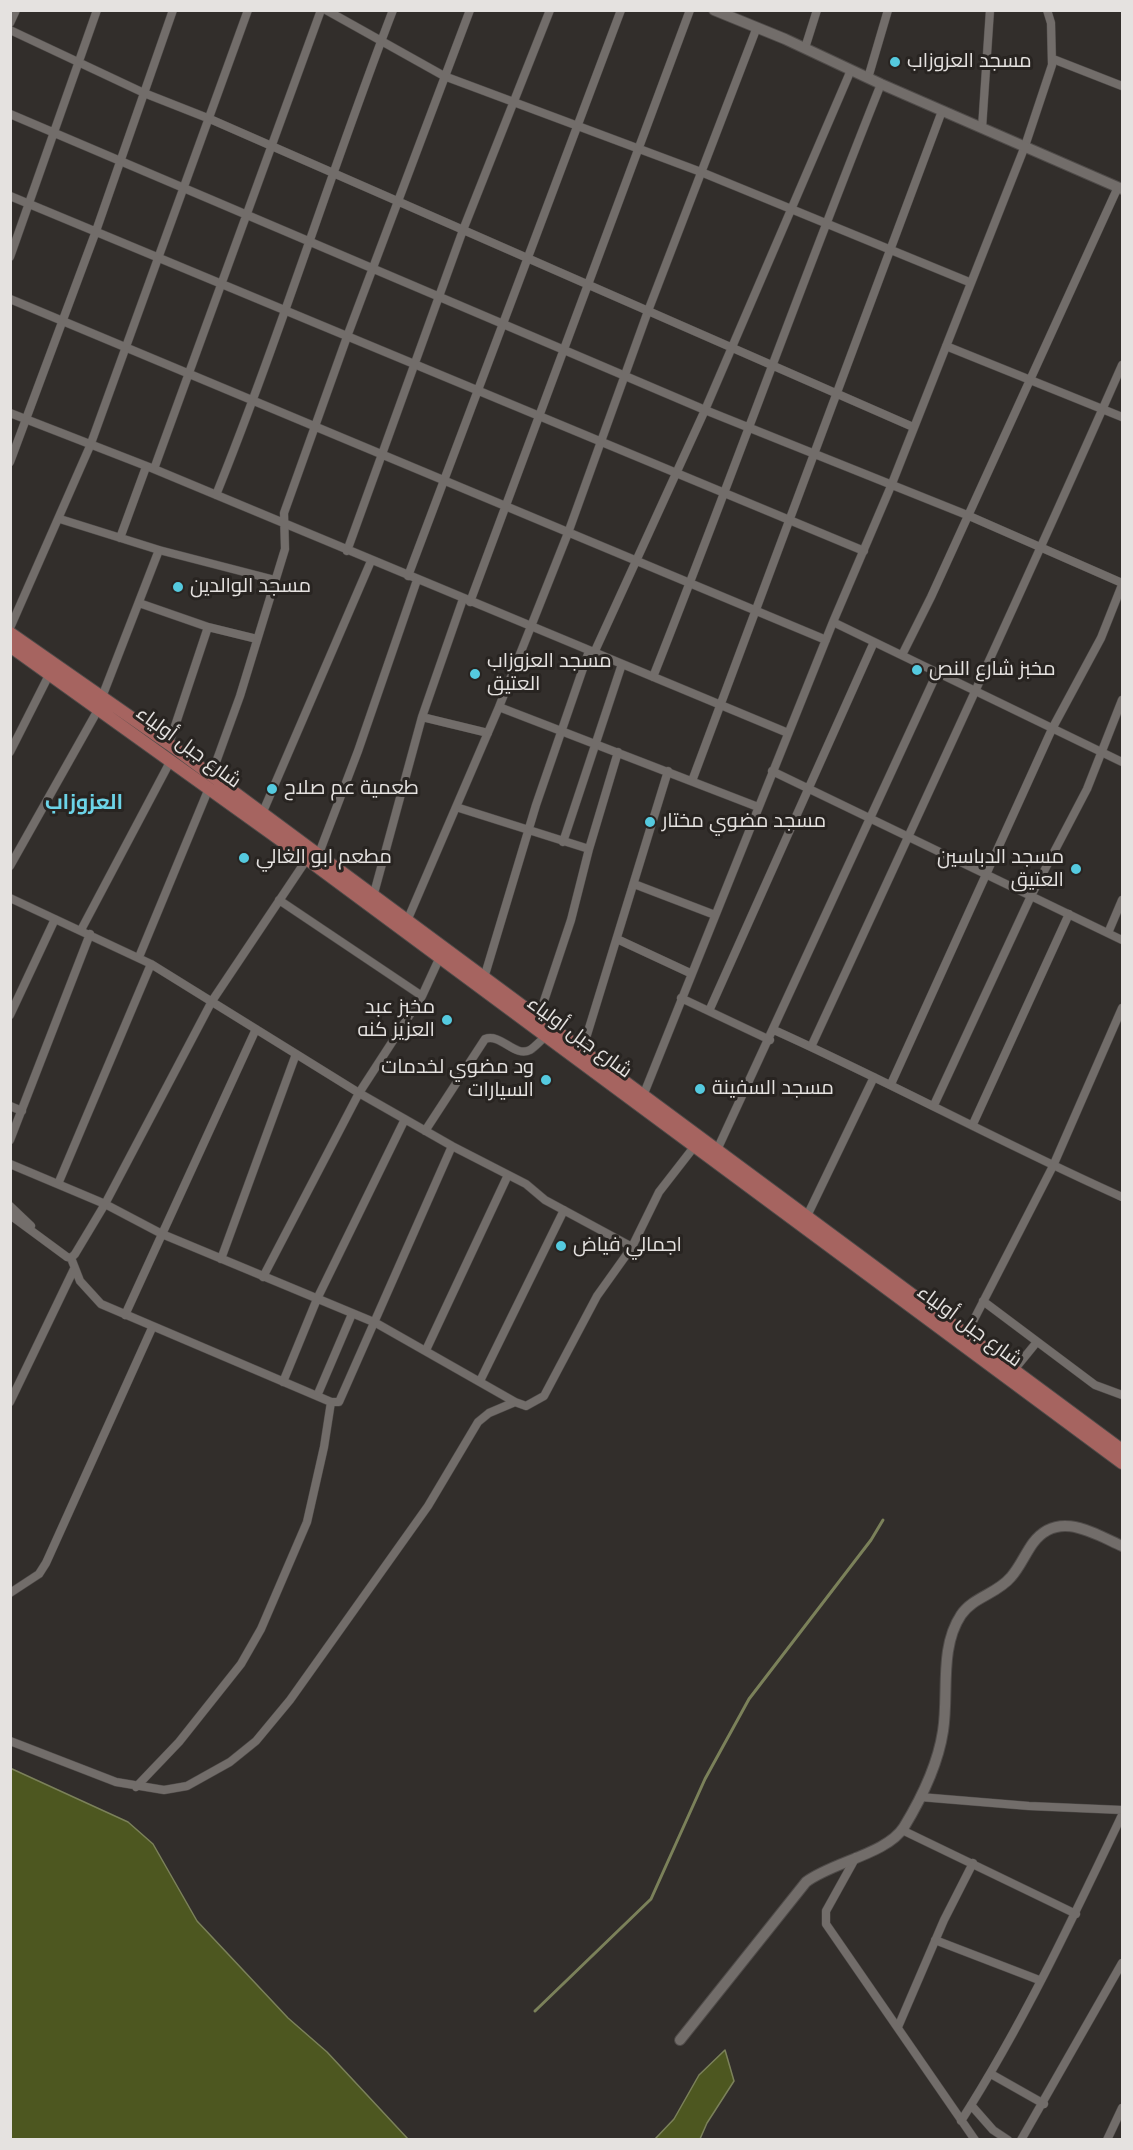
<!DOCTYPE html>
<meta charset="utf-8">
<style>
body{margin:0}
#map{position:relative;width:1133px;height:2150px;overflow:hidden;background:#322e2b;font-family:Roboto,sans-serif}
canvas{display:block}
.frame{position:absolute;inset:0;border:12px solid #e5e2e0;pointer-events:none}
</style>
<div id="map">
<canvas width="1133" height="2150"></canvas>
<div class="frame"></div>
</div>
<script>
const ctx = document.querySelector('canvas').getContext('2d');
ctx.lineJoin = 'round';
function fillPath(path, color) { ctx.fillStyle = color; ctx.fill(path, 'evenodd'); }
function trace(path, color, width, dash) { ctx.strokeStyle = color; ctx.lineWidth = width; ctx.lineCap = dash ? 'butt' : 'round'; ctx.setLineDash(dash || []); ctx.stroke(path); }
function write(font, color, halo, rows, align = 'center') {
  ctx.font = font + ' Roboto,Cairo,sans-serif'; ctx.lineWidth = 6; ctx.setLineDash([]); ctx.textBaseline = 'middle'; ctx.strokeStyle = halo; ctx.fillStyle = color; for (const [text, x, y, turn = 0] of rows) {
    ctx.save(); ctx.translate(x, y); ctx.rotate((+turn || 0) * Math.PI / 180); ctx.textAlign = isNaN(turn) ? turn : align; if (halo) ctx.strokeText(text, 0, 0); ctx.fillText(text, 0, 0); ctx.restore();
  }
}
const water = new Path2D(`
 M10,1768L128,1822L153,1844L197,1921L288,2018L327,2052L408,2139H11Z
 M725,2050L734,2081L707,2123L700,2139H655L674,2119L699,2075Z`);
fillPath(water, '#4d5720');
trace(water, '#7b815a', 1.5);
trace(new Path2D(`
 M535,2011L651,1899L705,1779L749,1699L871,1540L883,1520`), '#7b815a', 3);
const street = new Path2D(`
 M326,10L444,76L701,172L969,282
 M10,23L16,10
 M10,30L144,93L210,119L913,427
 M805,48L817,10
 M1053,59L1122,86
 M868,78L888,10
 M10,114L705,410L967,515L1122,583
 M982,128L990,10
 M10,196L864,551
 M10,257L97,10
 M10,299L826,640
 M946,346L1122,417
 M10,413L154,469L788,733
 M10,462L96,231L173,10
 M154,469L321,10
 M216,495C280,336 331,171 393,10
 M60,519L159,550L275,580
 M120,538L146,467
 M347,551L463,230L550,10
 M408,576L621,10
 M470,602L690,10
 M139,603L208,627L257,639
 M833,622L1122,762
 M10,628L90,446L248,10
 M594,653L705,410L851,70
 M902,655L931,597L1118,187
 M653,677C731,480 802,281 881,84
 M102,697L159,550
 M499,707L758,807
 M422,717L488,733
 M169,744L208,627
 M10,752L50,673
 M772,771L1122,940
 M211,776L240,696L285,549L284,513L348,334L470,10
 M692,781L942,111
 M456,807L589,849
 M262,814L371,561
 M563,842L622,664
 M318,856L358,751L417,580
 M10,866L99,708
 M634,884L715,915
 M373,897L422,717L463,599
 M10,898L151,964L359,1093L452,1146L526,1184L545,1200L632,1247
 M279,900L422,996
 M407,921L499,707L568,533L648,311L757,27
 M81,930L171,760
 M1108,933L1122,900
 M617,939L690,973
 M139,957L209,788
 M484,978L536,805L589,651
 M681,998L770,1040
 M709,1011L874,642
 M10,1015L55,919
 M538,1019L571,920L589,849L618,752
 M774,1030C892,1083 1005,1145 1122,1197
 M811,1047C916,820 1021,594 1122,365
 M582,1051L668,771
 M891,1084L1052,729L1101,638L1122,585
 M643,1096L833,622L891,486L1025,146L1052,65L1051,23L1047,10
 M934,1105L1031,896L1087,789L1122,700
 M10,1106L22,1111
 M973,1124L1069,914
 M425,1131L485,1039C501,1033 515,1058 530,1050C535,1047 540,1041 545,1037
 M10,1140L90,934
 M717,1150L937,673
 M10,1164L105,1204L162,1234L376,1323L515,1402L526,1406L544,1396L597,1296L632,1247L659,1192L694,1147
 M58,1184L151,964
 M10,1206L31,1226
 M10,1215L67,1257L71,1258L75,1254L105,1204L212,1001L307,859
 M807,1216L874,1077
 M71,1258L80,1281L101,1304L331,1402H339L452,1146
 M221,1259L296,1054
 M263,1277L359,1093L422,996L439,959
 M983,1301L1095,1385L1122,1395
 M125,1315L256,1029
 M966,1335L1053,1166L1122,1008
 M426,1350L508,1175
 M1014,1370L1036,1343
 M480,1381L564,1210
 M283,1382L317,1299L405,1119
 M317,1396L352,1314
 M10,1402L74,1269
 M10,1593L39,1574L46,1563L152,1328
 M10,1741L116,1782L164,1790L187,1786L230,1762L256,1741L290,1700L428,1506L478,1422L489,1413L515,1402
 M136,1787L179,1742L241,1664L261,1629L307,1522L324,1447L331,1402
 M920,1797L1029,1806L1122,1810
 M902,1830L1076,1914
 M856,1857L826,1911V1924L975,2140
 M935,1940L1039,1980
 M898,2027L944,1920L973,1863
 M991,2074L1044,2104
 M971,2105L993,2130L1008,2140
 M961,2121C1023,2024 1073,1918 1122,1815
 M1021,2140L1122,1963
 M1107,2140L1122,2108`);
const secondary = new Path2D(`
 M714,10L785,39L881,84L1122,189
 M680,2040L806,1882C832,1862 887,1854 904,1827C921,1799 938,1764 943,1731C949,1694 939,1648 961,1615C973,1597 997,1594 1011,1577C1020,1567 1025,1554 1033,1543C1058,1510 1093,1533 1122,1546`);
const primary = new Path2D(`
 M10,633L169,744L1122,1450
 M10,646L307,859L1122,1463`);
trace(street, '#4f4b49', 9);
trace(secondary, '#4f4b49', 12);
trace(primary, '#4f4b49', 14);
trace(street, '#726d6a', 8);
trace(secondary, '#726d6a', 10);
trace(primary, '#a66460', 12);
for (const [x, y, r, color] of [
 [895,62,6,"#55cadf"],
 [178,587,6,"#55cadf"],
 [917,670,6,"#55cadf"],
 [475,674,6,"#55cadf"],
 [272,789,6,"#55cadf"],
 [650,822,6,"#55cadf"],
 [244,858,6,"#55cadf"],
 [1076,869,6,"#55cadf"],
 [447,1020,6,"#55cadf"],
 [546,1080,6,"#55cadf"],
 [700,1089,6,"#55cadf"],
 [561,1246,6,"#55cadf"]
]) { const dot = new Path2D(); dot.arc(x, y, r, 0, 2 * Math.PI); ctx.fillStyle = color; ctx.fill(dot); trace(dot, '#282421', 2); }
write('20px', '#e5e2e0', '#282421', [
 ["مسجد العزوزاب",907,62],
 ["مسجد الوالدين",190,587],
 ["مسجد العزوزاب",487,662],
 ["العتيق",487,685],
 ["مخبز شارع النص",929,670],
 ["طعمية عم صلاح",284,789],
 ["مسجد مضوي مختار",662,822],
 ["مطعم ابو الغالي",256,858],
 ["مسجد الدباسين",1064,858,"right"],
 ["العتيق",1064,881,"right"],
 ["مخبز عبد",435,1008,"right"],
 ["العزيز كنه",435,1031,"right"],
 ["ود مضوي لخدمات",534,1068,"right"],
 ["السيارات",534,1091,"right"],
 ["مسجد السفينة",712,1089],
 ["اجمالي فياض",573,1246]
], 'left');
write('20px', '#e5e2e0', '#282421', [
 ["شارع جبل أولياء",188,748,36],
 ["شارع جبل أولياء",579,1038,36],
 ["شارع جبل أولياء",969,1327,36]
]);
write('bold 21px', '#6cd4e8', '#282421', [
 ["العزوزاب",84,804]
]);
</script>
